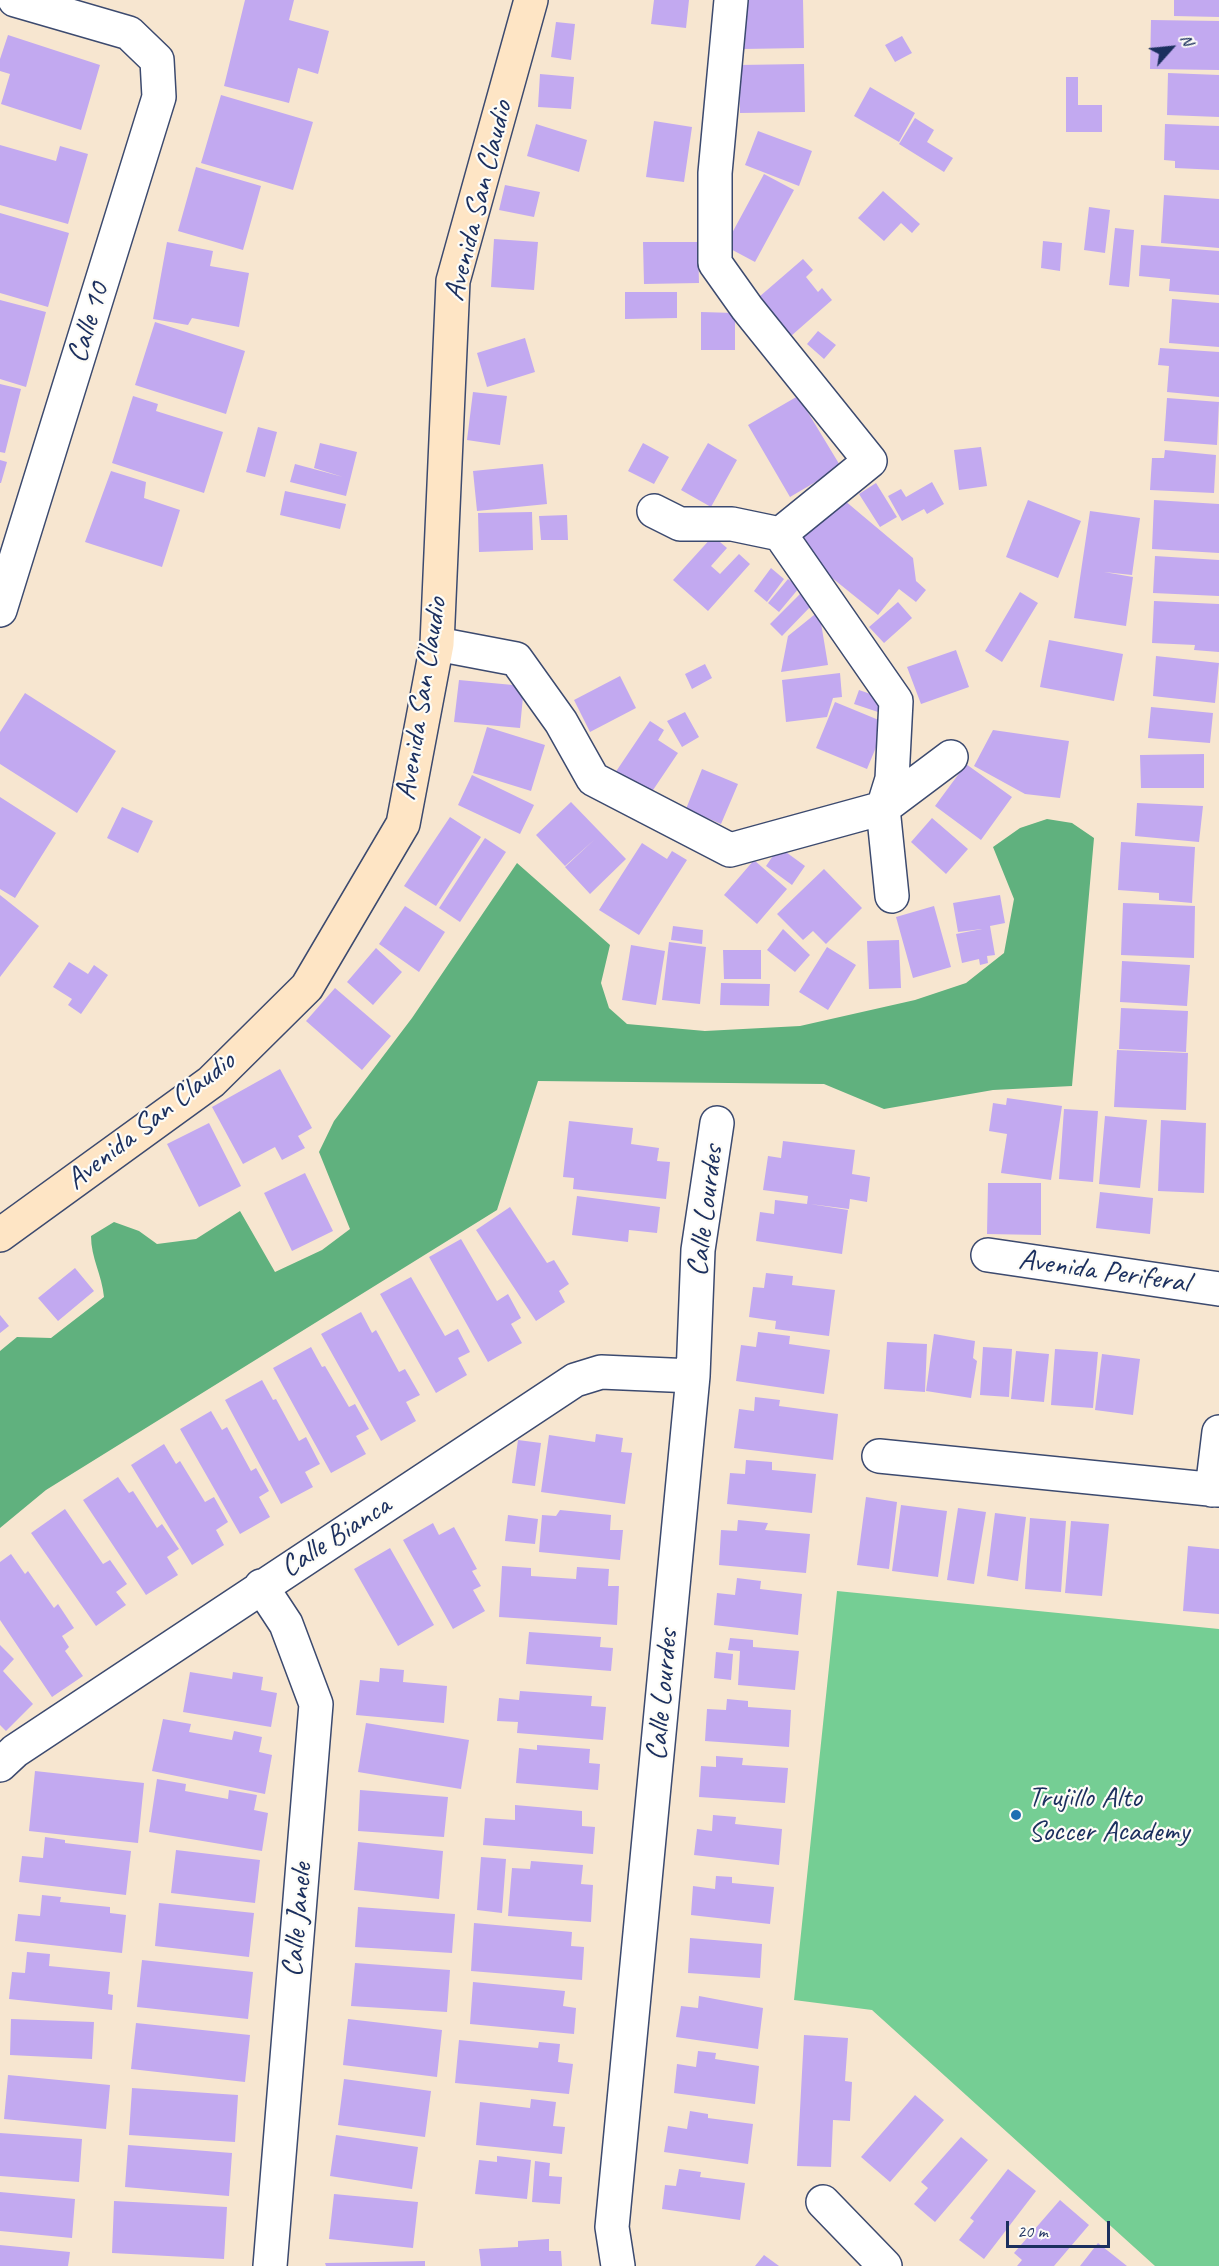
<!DOCTYPE html>
<style>
body{margin:0}
#map{position:relative;width:1219px;height:2266px;overflow:hidden;background:#f7e6d0;font-family:Caveat,sans-serif}
canvas{display:block}
.north{position:absolute;left:1141px;top:18px;width:60px;height:60px;-webkit-text-stroke:4px #fdfcf7;paint-order:stroke;rotate:63deg;font-size:16px;font-weight:700;line-height:24px;text-align:center;color:#1b2f5e}
.north::after{content:'';display:block;margin:auto;width:21px;height:27px;background:#1b2f5e;clip-path:polygon(50% 0,100% 100%,50% 72%,0 100%)}
.scale{position:absolute;left:1006px;top:2221px;width:104px;height:27px;box-sizing:border-box;border:3px solid #1b2f5e;border-top:0;padding-left:8px;font-size:18px;line-height:21px;white-space:nowrap;color:#1b2f5e;-webkit-text-stroke:4px #fdfcf7;paint-order:stroke}
</style>
<div id="map">
<canvas width="1219" height="2266"></canvas>
<div class="north">N</div>
<div class="scale">20 m</div>
</div>
<script>
const ctx = document.querySelector('canvas').getContext('2d');
ctx.lineJoin = 'round';
function fillPath(path, color) { ctx.fillStyle = color; ctx.fill(path, 'evenodd'); }
function trace(path, color, width, dash) { ctx.strokeStyle = color; ctx.lineWidth = width; ctx.lineCap = dash ? 'butt' : 'round'; ctx.setLineDash(dash || []); ctx.stroke(path); }
function write(font, color, halo, rows, align = 'center') {
  ctx.font = font + ' Caveat,sans-serif'; ctx.lineWidth = 4.5; ctx.setLineDash([]); ctx.textBaseline = 'middle'; ctx.strokeStyle = halo; ctx.fillStyle = color; for (const [text, x, y, turn = 0] of rows) {
    ctx.save(); ctx.translate(x, y); ctx.rotate((+turn || 0) * Math.PI / 180); ctx.textAlign = isNaN(turn) ? turn : align; if (halo) ctx.strokeText(text, 0, 0); ctx.fillText(text, 0, 0); ctx.restore();
  }
}
fillPath(new Path2D(`
 M837,1591L1219,1629V2266H1155L872,2010L794,2000Z`), '#75ce94');
fillPath(new Path2D(`
 M1047,819L1072,823L1094,838L1072,1086L993,1090L884,1109L824,1084L538,1081L497,1210L46,1490L0,1528V1351L17,1337L51,1338L104,1297C102,1275 91,1258 91,1236L114,1222L139,1231L157,1244L196,1239L240,1211L275,1272L322,1250L350,1229L319,1152L334,1121L412,1018L517,863L610,945L601,983L609,1008L627,1024L705,1031L800,1026L915,1000L966,983L1004,953L1014,899L993,847L1020,828Z`), '#60b17e');
fillPath(new Path2D(`
 M245,0H294L289,20L329,31L318,74L298,68L289,103L224,86Z
 M654,0H689L686,28L651,24Z
 M741,0H803L804,48L742,49Z
 M1174,0H1219V17L1174,16Z
 M1151,20L1219,21V70L1150,69Z
 M556,22L575,24L571,60L551,57Z
 M8,35L100,65L81,130L1,104L10,74L0,71V59Z
 M902,36L912,53L895,62L885,45Z
 M804,64L805,112L740,113L739,65Z
 M1168,73L1219,75V117L1167,115Z
 M540,74L574,77L571,109L538,107Z
 M1066,77H1078V105H1102V132H1066Z
 M870,87L915,113L899,142L854,116Z
 M221,95L313,122L293,190L201,163Z
 M915,118L934,130L927,142L953,158L944,172L899,144Z
 M654,121L692,127L684,182L646,177Z
 M536,124L587,140L579,172L527,156Z
 M1165,124L1219,126V170L1175,168V161L1164,160Z
 M758,131L812,151L799,186L745,165Z
 M0,145L56,161L60,146L88,154L68,224L0,205Z
 M196,167L261,186L243,250L178,231Z
 M764,174L794,190L755,262L725,246Z
 M505,185L540,192L534,217L499,210Z
 M883,191L920,224L912,233L901,223L884,241L858,218Z
 M1164,195L1219,199V248L1161,243Z
 M1089,207L1110,210L1105,253L1084,250Z
 M0,213L69,233L48,307L0,293Z
 M1115,228L1134,230L1129,287L1109,285Z
 M494,239L538,242L534,290L491,287Z
 M1043,241L1062,243L1060,271L1041,268Z
 M167,242L213,251L210,266L249,273L239,327L192,318L188,325L153,319Z
 M643,242H698L699,283L644,284Z
 M1141,245L1219,251V295L1169,291L1170,279L1139,276Z
 M803,259L813,270L806,277L818,292L822,288L832,300L791,336L759,297Z
 M625,292H677V318L625,319Z
 M1172,299L1219,303V347L1169,343Z
 M0,300L46,312L26,387L0,379Z
 M701,312L735,313V350H701Z
 M155,322L245,351L226,414L135,385Z
 M818,331L836,345L824,359L807,344Z
 M525,338L535,372L487,387L477,353Z
 M1160,348L1219,352V397L1167,392L1169,366L1158,365Z
 M0,384L21,389L5,453L0,452Z
 M473,392L507,396L500,445L467,440Z
 M133,396L158,404L156,411L223,432L204,493L112,463Z
 M798,396L841,467L790,497L748,425Z
 M1167,398L1219,402L1217,445L1164,441Z
 M258,427L277,432L265,477L246,472Z
 M320,443L357,452L346,496L290,482L295,464L343,477L314,468Z
 M643,443L669,457L654,484L628,471Z
 M708,443L737,460L711,507L681,490Z
 M981,447L987,486L959,490L954,450Z
 M1165,450L1216,455L1214,493L1150,490L1152,458H1164Z
 M0,460L7,462L1,483H0Z
 M543,464L547,504L477,511L473,471Z
 M111,471L146,482L144,498L180,510L162,567L85,542Z
 M932,482L944,504L927,514L924,509L902,521L888,496L901,489L906,497Z
 M876,483L897,517L880,527L859,494Z
 M285,491L346,504L340,529L280,515Z
 M838,495L913,558L916,581L926,590L916,602L899,589L878,615L795,548Z
 M1028,500L1081,521L1058,578L1006,557Z
 M1154,500L1219,504V553L1152,549Z
 M1090,511L1140,518L1132,575L1104,572L1133,577L1126,626L1074,618Z
 M532,512L533,550L479,552L478,513Z
 M567,515L568,540H541L539,516Z
 M713,536L727,548L711,566L720,574L739,554L750,564L708,611L673,580Z
 M1155,556L1219,560V596L1153,593Z
 M771,568L784,579L767,602L754,591Z
 M788,579L799,588L779,612L768,603Z
 M1020,592L1038,603L1002,662L985,651Z
 M801,593L813,604L782,636L770,624Z
 M1154,601L1219,604V652L1194,650L1195,645L1152,643Z
 M898,602L912,618L884,643L869,627Z
 M819,611L828,665L781,672L788,636Z
 M1049,640L1123,654L1114,701L1040,687Z
 M956,650L969,687L921,704L907,667Z
 M1156,656L1219,663L1215,703L1153,696Z
 M705,664L712,678L692,689L685,674Z
 M840,673L842,697L833,698L827,717L786,722L782,680Z
 M620,676L636,708L590,732L574,700Z
 M459,680L524,686L520,728L454,722Z
 M859,690L882,698L878,712L854,704Z
 M25,693L116,751L77,813L0,764V732Z
 M835,702L886,723L867,769L816,748Z
 M1151,707L1213,713L1210,743L1148,738Z
 M685,712L699,737L682,747L667,721Z
 M650,721L664,730L658,740L678,753L649,796L615,773Z
 M487,727L545,745L531,791L473,773Z
 M993,730L1069,741L1060,798L1025,794L974,766Z
 M1204,754V788H1141L1140,755Z
 M966,764L1012,797L981,840L935,806Z
 M702,769L738,784L721,824L686,809Z
 M472,775L534,805L520,834L458,805Z
 M0,797L56,833L15,898L0,889Z
 M571,802L626,859L590,894L565,867L595,839L565,866L536,835Z
 M1137,803L1203,806L1199,842L1135,836Z
 M122,807L153,821L138,853L107,838Z
 M450,817L481,837L436,906L404,886Z
 M932,818L968,849L946,874L911,842Z
 M485,838L506,852L460,922L439,908Z
 M1121,842L1195,847L1192,903L1159,900V893L1118,890Z
 M642,843L667,859L672,851L687,860L639,935L599,910Z
 M779,847L805,866L792,885L766,866Z
 M754,860L787,889L757,924L724,895Z
 M824,869L862,908L826,944L813,931L803,940L777,914Z
 M0,895L39,926L0,977Z
 M1000,895L1005,923L990,926L995,955L987,956L988,963L980,965L979,959L962,963L956,934L982,929L958,932L953,903Z
 M1123,903L1195,906L1194,958L1121,955Z
 M405,906L445,932L419,972L379,944Z
 M934,906L951,967L913,978L896,917Z
 M673,926L703,930L702,944L671,940Z
 M783,929L810,955L795,972L767,950Z
 M899,940L901,988L869,989L867,941Z
 M669,942L706,947L700,1004L662,1000Z
 M631,945L665,951L656,1005L622,1000Z
 M827,947L856,965L828,1010L799,992Z
 M376,948L402,972L373,1005L347,982Z
 M723,950H761V979H724Z
 M1122,961L1190,965L1187,1006L1120,1002Z
 M69,962L88,974L94,965L108,975L81,1014L68,1005L72,999L53,987Z
 M721,983L770,984L769,1006L720,1005Z
 M335,988L391,1036L362,1070L306,1021Z
 M1121,1008L1188,1011L1186,1052L1119,1049Z
 M1117,1050L1188,1053L1186,1110L1114,1107Z
 M280,1069L312,1128L298,1136L305,1148L282,1160L275,1147L243,1164L212,1107Z
 M1007,1098L1062,1106L1051,1180L1001,1173L1007,1134L989,1131L993,1103L1006,1105Z
 M1064,1109L1098,1111L1093,1182L1059,1179Z
 M1105,1116L1147,1120L1140,1188L1099,1184Z
 M1161,1120L1206,1123L1204,1193L1158,1191Z
 M569,1121L633,1128L631,1144L659,1148L657,1161L670,1162L666,1199L573,1189L574,1178L563,1177Z
 M209,1123L241,1186L199,1207L167,1144Z
 M783,1141L855,1150L852,1174L870,1177L867,1202L850,1199L849,1209L810,1204L848,1210L842,1254L756,1241L760,1212L774,1214L775,1200L807,1204L808,1196L763,1190L768,1156L781,1158Z
 M305,1173L333,1231L292,1251L264,1193Z
 M988,1183H1041V1235L987,1234Z
 M1100,1192L1153,1198L1150,1234L1096,1228Z
 M577,1196L660,1207L657,1233L629,1230L628,1242L572,1235Z
 M510,1207L547,1263L554,1260L569,1284L559,1291L565,1302L536,1321L476,1230Z
 M461,1239L497,1301L508,1294L521,1318L511,1324L522,1343L488,1362L429,1257Z
 M75,1268L94,1291L58,1321L38,1298Z
 M766,1273L793,1276L792,1285L835,1290L829,1336L775,1329L776,1321L749,1317L753,1287L764,1288Z
 M411,1277L445,1336L458,1329L470,1352L458,1358L467,1375L436,1393L380,1294Z
 M361,1312L372,1333L376,1330L399,1372L405,1369L420,1395L406,1402L416,1421L381,1441L321,1334Z
 M0,1315L9,1326L0,1333Z
 M758,1332L790,1336L789,1344L830,1350L824,1394L736,1381L741,1345L756,1347Z
 M934,1334L975,1341L973,1358L977,1361L971,1398L926,1391Z
 M887,1342L927,1344L925,1392L884,1389Z
 M311,1347L322,1367L325,1366L349,1407L355,1404L369,1429L356,1436L366,1454L331,1473L273,1368Z
 M983,1347L1012,1349L1009,1397L980,1395Z
 M1055,1349L1098,1352L1093,1408L1051,1405Z
 M1016,1351L1049,1354L1044,1402L1011,1399Z
 M1102,1354L1140,1359L1133,1415L1095,1410Z
 M262,1380L273,1400L276,1399L299,1441L306,1437L320,1464L305,1472L313,1487L281,1504L225,1400Z
 M755,1397L780,1400L779,1406L838,1414L833,1460L734,1448L739,1409L754,1411Z
 M211,1411L222,1430L227,1427L251,1471L256,1468L269,1491L259,1497L270,1517L240,1534L180,1429Z
 M596,1434L623,1438L621,1452L632,1453L625,1504L541,1492L549,1435L595,1442Z
 M518,1440L541,1443L535,1486L512,1483Z
 M164,1444L176,1464L180,1461L205,1502L214,1497L228,1522L216,1530L224,1545L192,1565L131,1465Z
 M746,1460L772,1462V1470L816,1474L812,1513L727,1504L730,1473L745,1474Z
 M118,1477L129,1493L133,1491L157,1528L162,1524L179,1549L167,1557L178,1575L146,1595L83,1500Z
 M866,1497L897,1502L889,1569L857,1565Z
 M901,1505L947,1511L938,1577L892,1571Z
 M958,1508L986,1512L974,1584L947,1580Z
 M65,1509L103,1564L110,1560L127,1584L116,1592L126,1605L96,1626L31,1533Z
 M560,1510L611,1515L610,1530H623L620,1560L539,1552L542,1515L556,1516Z
 M995,1513L1026,1517L1018,1581L987,1576Z
 M508,1515L538,1519L535,1544L505,1541Z
 M1030,1518L1066,1521L1061,1592L1025,1589Z
 M738,1520L768,1523L765,1530L810,1534L806,1573L719,1565L721,1530L737,1531Z
 M1071,1521L1109,1524L1102,1596L1065,1593Z
 M433,1523L439,1535L454,1527L477,1569L472,1571L481,1586L473,1590L485,1611L453,1629L403,1540Z
 M1188,1546L1219,1549V1614L1183,1611Z
 M390,1548L434,1625L398,1646L354,1569Z
 M11,1554L25,1574L28,1571L54,1608L58,1604L74,1628L62,1636L69,1647L65,1651L83,1676L52,1697L0,1620V1562Z
 M502,1566L531,1568V1576L576,1579L577,1567L609,1569L608,1586H619L617,1625L499,1617Z
 M737,1578L761,1581L760,1589L802,1594L798,1635L714,1625L717,1593L735,1595Z
 M529,1632L601,1637L600,1647L613,1648L611,1671L526,1664Z
 M730,1638L753,1640V1647L799,1651L795,1690L738,1685L740,1651L728,1650Z
 M0,1645L14,1659L3,1671L33,1704L6,1731L0,1725Z
 M716,1652L733,1654L731,1680L714,1678Z
 M380,1668L404,1670L403,1682L447,1686L444,1723L356,1715L360,1680L379,1682Z
 M190,1672L232,1679L233,1672L263,1677L261,1690L277,1693L271,1727L183,1712Z
 M520,1691L592,1696L591,1706L606,1707L603,1740L517,1733L518,1722L497,1721L499,1698L519,1700Z
 M727,1699L748,1701V1707L791,1710L789,1747L705,1741L707,1709L726,1710Z
 M163,1719L191,1724L189,1732L232,1740L234,1731L262,1737L259,1752L272,1755L265,1794L152,1771Z
 M366,1723L469,1740L461,1789L358,1772Z
 M537,1745L590,1749L589,1763L600,1764L598,1790L516,1783L519,1748L537,1750Z
 M716,1756L743,1758L742,1765L788,1768L785,1803L699,1797L701,1766L716,1767Z
 M35,1771L144,1783L138,1843L29,1831Z
 M157,1779L186,1784L185,1791L228,1799L229,1790L257,1795L254,1810L268,1813L262,1851L149,1832Z
 M360,1790L448,1797L444,1837L358,1831Z
 M515,1805L582,1811V1826L595,1827L593,1854L483,1845L485,1818L515,1820Z
 M713,1815L736,1817L735,1824L782,1829L779,1865L694,1855L697,1829L712,1831Z
 M45,1837L65,1840V1843L131,1851L126,1895L19,1882L22,1856L43,1858Z
 M358,1842L443,1851L439,1899L354,1890Z
 M176,1850L260,1860L255,1903L171,1893Z
 M481,1857L506,1859L502,1913L477,1910Z
 M531,1861L583,1865L581,1884L593,1885L591,1922L508,1916L512,1868L530,1869Z
 M716,1876L732,1877V1883L774,1887L770,1924L691,1915L693,1886L715,1889Z
 M42,1895L61,1897L60,1902L110,1907V1913L126,1915L122,1953L15,1941L18,1914L40,1916Z
 M159,1903L254,1913L249,1957L155,1946Z
 M358,1907L455,1914L452,1953L355,1947Z
 M474,1923L572,1932L571,1946L584,1947L582,1980L471,1971Z
 M690,1938L762,1944L760,1978L688,1973Z
 M27,1952L50,1954L49,1966L110,1972L108,1994L113,1995L112,2010L9,1999L12,1972L25,1973Z
 M142,1960L253,1972L248,2019L137,2007Z
 M355,1963L450,1970L447,2012L351,2006Z
 M473,1982L565,1991L563,2006L576,2008L574,2034L470,2024Z
 M699,1996L763,2008L758,2049L676,2037L681,2006L698,2008Z
 M11,2019L94,2022L92,2059L10,2055Z
 M348,2019L442,2030L437,2077L343,2065Z
 M136,2023L250,2035L245,2082L131,2069Z
 M804,2035L848,2038L845,2081L852,2082L850,2121L833,2120L831,2167L797,2166Z
 M459,2040L538,2048L539,2042L560,2044L558,2062L573,2064L569,2094L455,2083Z
 M698,2051L716,2053L715,2059L759,2066L755,2104L674,2093L677,2064L696,2067Z
 M8,2075L110,2085L106,2129L4,2119Z
 M344,2079L431,2091L425,2137L338,2125Z
 M132,2088L238,2095L235,2142L129,2135Z
 M915,2095L944,2120L890,2182L861,2157Z
 M531,2099L556,2102L553,2126L565,2127L562,2154L476,2145L480,2102L530,2108Z
 M690,2111L708,2114V2118L753,2124L748,2164L664,2152L668,2126L687,2129Z
 M0,2133L82,2139L79,2182L0,2176Z
 M336,2135L418,2147L412,2189L330,2176Z
 M961,2137L988,2160L935,2222L914,2204L928,2188L921,2182Z
 M128,2145L232,2153L229,2196L125,2187Z
 M497,2156L531,2160L527,2199L475,2194L479,2160L497,2162Z
 M535,2161L550,2163L549,2176L562,2177L560,2204L532,2202Z
 M679,2169L701,2172L700,2177L745,2183L740,2220L662,2209L665,2185L676,2186Z
 M1008,2169L1036,2191L984,2259L959,2240L974,2221L970,2218Z
 M0,2192L75,2199L72,2238L0,2231Z
 M334,2194L418,2202L413,2248L329,2239Z
 M1060,2200L1089,2225L1054,2266H1017L1022,2260L1014,2253Z
 M114,2201L227,2207L224,2259L112,2253Z
 M549,2239V2251H561L562,2266H481L479,2249L518,2247V2241Z
 M1098,2243L1127,2266H1080Z
 M0,2245L70,2252L68,2266H0Z
 M764,2255L779,2266H755Z
 M425,2261V2266H326L325,2263Z`), '#c2a9f0');
const street = new Path2D(`
 M731,0L715,173V263L747,308L870,461L780,534
 M654,511L680,524H732L780,534L896,701L892,779L883,808L892,896
 M0,610L159,97L157,60L129,33L15,0
 M437,644L516,659L561,722L593,779L730,850L883,808L951,757
 M988,1255L1219,1289
 M879,1456L1219,1490
 M1212,1490L1219,1432
 M261,1586L286,1624L316,1704L270,2266
 M0,1765L15,1751L575,1380L601,1372L693,1376
 M823,2202L885,2266
 M618,2266L612,2227L693,1376L698,1250L717,1123`);
const secondary = new Path2D(`
 M0,1235L211,1082L307,987L403,824L437,644L453,281L531,0`);
trace(street, '#3c4a6f', 36);
trace(secondary, '#3c4a6f', 36);
trace(street, '#fff', 33);
trace(secondary, '#fee5c5', 33);
for (const [x, y, r, color] of [
 [1016,1815,6,"#1f6fb2"]
]) { const dot = new Path2D(); dot.arc(x, y, r, 0, 2 * Math.PI); ctx.fillStyle = color; ctx.fill(dot); trace(dot, '#fdfcf7', 2); }
write('30px', '#1b2f5e', '#fdfcf7', [
 ["Avenida San Claudio",479,201,-76],
 ["Calle 10",89,323,-73],
 ["Avenida San Claudio",422,699,-81],
 ["Avenida San Claudio",151,1121,-38],
 ["Calle Lourdes",706,1211,-83],
 ["Avenida Periferal",1104,1272,8],
 ["Calle Bianca",336,1537,-33],
 ["Calle Lourdes",663,1695,-85],
 ["Calle Janele",298,1920,-85]
]);
write('30px', '#1b2f5e', '#fdfcf7', [
 ["Trujillo Alto",1028,1798],
 ["Soccer Academy",1028,1832]
], 'left');
</script>
